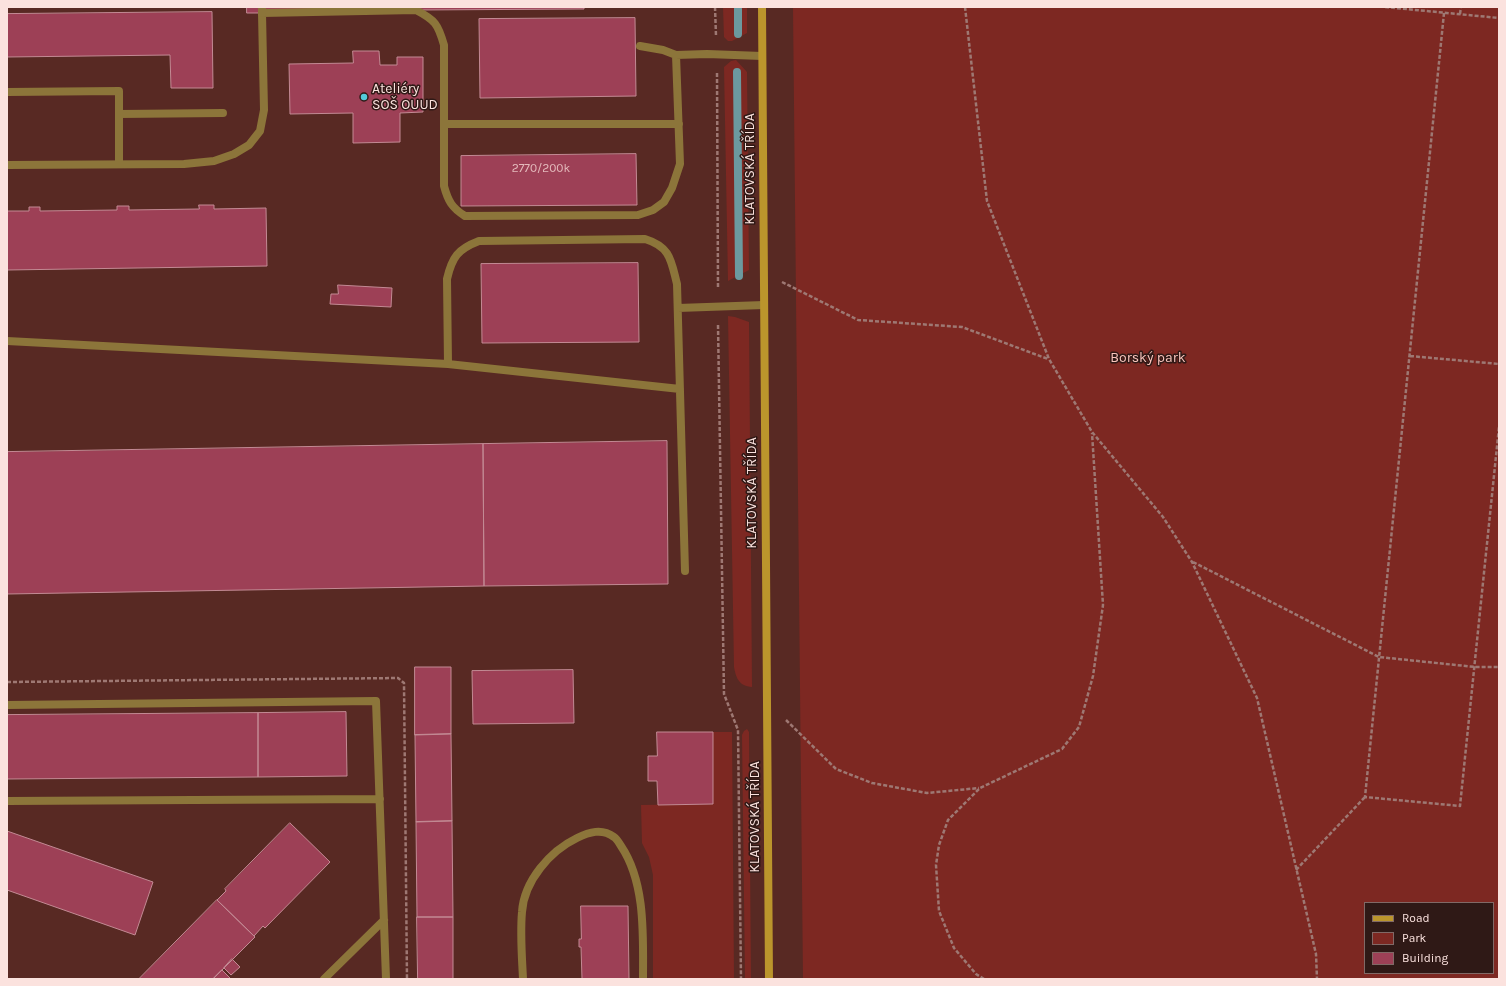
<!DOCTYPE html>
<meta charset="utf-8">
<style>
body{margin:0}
#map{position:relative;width:1506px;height:986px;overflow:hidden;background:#582923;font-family:Karla,sans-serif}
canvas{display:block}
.frame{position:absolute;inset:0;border:8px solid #fbe2de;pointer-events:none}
.legend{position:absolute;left:1364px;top:902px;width:130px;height:72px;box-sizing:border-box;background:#2f1916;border:1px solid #816966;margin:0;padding:5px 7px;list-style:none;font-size:12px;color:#fbe2de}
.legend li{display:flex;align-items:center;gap:8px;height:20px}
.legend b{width:20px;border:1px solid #816966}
</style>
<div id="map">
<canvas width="1506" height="986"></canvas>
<div class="frame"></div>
<ul class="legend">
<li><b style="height:5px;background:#bb952c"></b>Road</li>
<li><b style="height:11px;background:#7d2822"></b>Park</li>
<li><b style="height:11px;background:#9d4056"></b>Building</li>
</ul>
</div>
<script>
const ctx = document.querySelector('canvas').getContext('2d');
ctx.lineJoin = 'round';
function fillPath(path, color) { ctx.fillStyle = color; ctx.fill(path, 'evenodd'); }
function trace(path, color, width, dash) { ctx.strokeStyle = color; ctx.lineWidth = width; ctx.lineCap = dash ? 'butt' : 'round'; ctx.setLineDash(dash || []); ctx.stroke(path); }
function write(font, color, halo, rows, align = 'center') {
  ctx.font = font + ' Karla,sans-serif'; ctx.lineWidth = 3; ctx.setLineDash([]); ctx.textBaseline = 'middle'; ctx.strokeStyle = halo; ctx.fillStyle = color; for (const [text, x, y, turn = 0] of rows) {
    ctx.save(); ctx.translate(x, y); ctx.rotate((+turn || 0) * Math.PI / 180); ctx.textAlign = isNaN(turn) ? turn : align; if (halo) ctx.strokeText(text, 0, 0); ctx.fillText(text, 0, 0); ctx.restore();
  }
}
fillPath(new Path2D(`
 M723,7H747V33L732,41H728L724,37Z
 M793,7H1499V979H803ZM1365,903H1493V973H1365Z
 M736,60L747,72L749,270L728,281L724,67L731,61Z
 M728,316L735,317L749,322L752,687C739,686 736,678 734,667Z
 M747,729L749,732L751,979H745L742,735L744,731Z
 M713,732H732L734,979H653V875L649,857L642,843L641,805L713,804Z`), '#7d2822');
trace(new Path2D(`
 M738,9V34
 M737,72L739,276`), '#6c999f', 8);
const building = new Path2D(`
 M247,7H584V9L416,10L262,13H247Z
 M212,12L213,88H171L170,55L7,57V14Z
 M635,18L636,96L480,98L479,19Z
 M353,51H379L380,65H397V57H423V112L400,113V142L353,143V113L290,114L289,64L353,63Z
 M636,154L637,205L461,206V156Z
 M199,205H214V209L266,208L267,266L7,270V211H29V207H40V211L117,210V206H129V210L199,209Z
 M638,263L639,342L482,343L481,264Z
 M338,285L392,288L391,307L330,304L331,294H338Z
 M667,441L668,584L484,586L483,444Z
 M483,444L484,586L7,594V452Z
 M415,667H451V734L415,735Z
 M573,670L574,723L473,724L472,671Z
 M346,712L347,776L258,777V713Z
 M258,713V777L7,779V715Z
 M657,732H713V804L658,805L657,781H648V756H657Z
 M451,734L452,821L416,822L415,735Z
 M452,821L453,917H417L416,822Z
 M290,823L330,862L265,928L263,926L254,936L217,900L226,891L225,889Z
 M7,831L153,882L135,935L7,890Z
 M217,900L255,937L213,979H139Z
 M581,906H628L629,979H582L581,947H579V939H581Z
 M417,917H453V979H418Z
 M232,959L240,967L231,975L224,968Z
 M222,970L231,979H213Z`);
fillPath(building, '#9d4056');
trace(building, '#c38a94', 1);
trace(new Path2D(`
 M715,7L716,36
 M965,7L987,201L1049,359L1092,432L1163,517L1192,562L1257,698L1316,954L1317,979
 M1385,7L1499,18
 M1444,13L1365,797L1460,806L1499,427
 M1460,14L1461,7
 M717,73L718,288
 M782,282L858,320L962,327L1048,359
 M718,325L724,694L738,730L741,979
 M1410,356L1499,364
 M1193,562L1379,657L1475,667H1499
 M7,682L398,678L404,683L407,979
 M786,720L836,769L872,783L927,793L979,788
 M1296,870L1365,797
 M984,979L976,974L954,948L939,911L936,865L939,845L948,820L980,788L1062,749L1079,727L1093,676L1103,605L1092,433`), '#9e7873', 2.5, [4, 2]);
trace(new Path2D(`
 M640,46L663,50L676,55L707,54L762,56
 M7,92L119,91V164
 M119,114L223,113
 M444,124H679
 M7,165L184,164L214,161L234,154L249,145L260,131L264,110L262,13L416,10C435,20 438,24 444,45V186C448,201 452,208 465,216L638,215L653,210L664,202L672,188L680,164L676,55
 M678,308L764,305
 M7,341L448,364L680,389
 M448,364L447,279C452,257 458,249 479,241L645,239C671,247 671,261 677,284L685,571
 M7,705L376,701L386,979
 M7,801L380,799
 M324,979L384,920
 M523,979C522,957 520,934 522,912C524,881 550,851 577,838C589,832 602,828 614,837C617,839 619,843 621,846C646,883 643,937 643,979`), '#8c753a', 8);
trace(new Path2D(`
 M262,13V7`), '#8c753a', 8);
trace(new Path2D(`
 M762,7L769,979`), '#bb952c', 8);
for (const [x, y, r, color] of [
 [364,97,4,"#53cbdb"]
]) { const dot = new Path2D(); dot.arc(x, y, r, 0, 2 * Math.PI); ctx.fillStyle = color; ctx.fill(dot); trace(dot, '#2f1916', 1.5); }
write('12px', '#e4babc', null, [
 ["2770/200k",541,169]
]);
write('14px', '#fbe2de', '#2f1916', [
 ["Ateliéry",372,89],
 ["SOŠ OUUD",372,105]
], 'left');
write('14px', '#fbe2de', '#2f1916', [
 ["KLATOVSKÁ TŘÍDA",750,169,-90],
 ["KLATOVSKÁ TŘÍDA",752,493,-90],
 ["KLATOVSKÁ TŘÍDA",755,817,-90]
]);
write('14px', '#fac5bd', '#2f1916', [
 ["Borský park",1148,358]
]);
</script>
